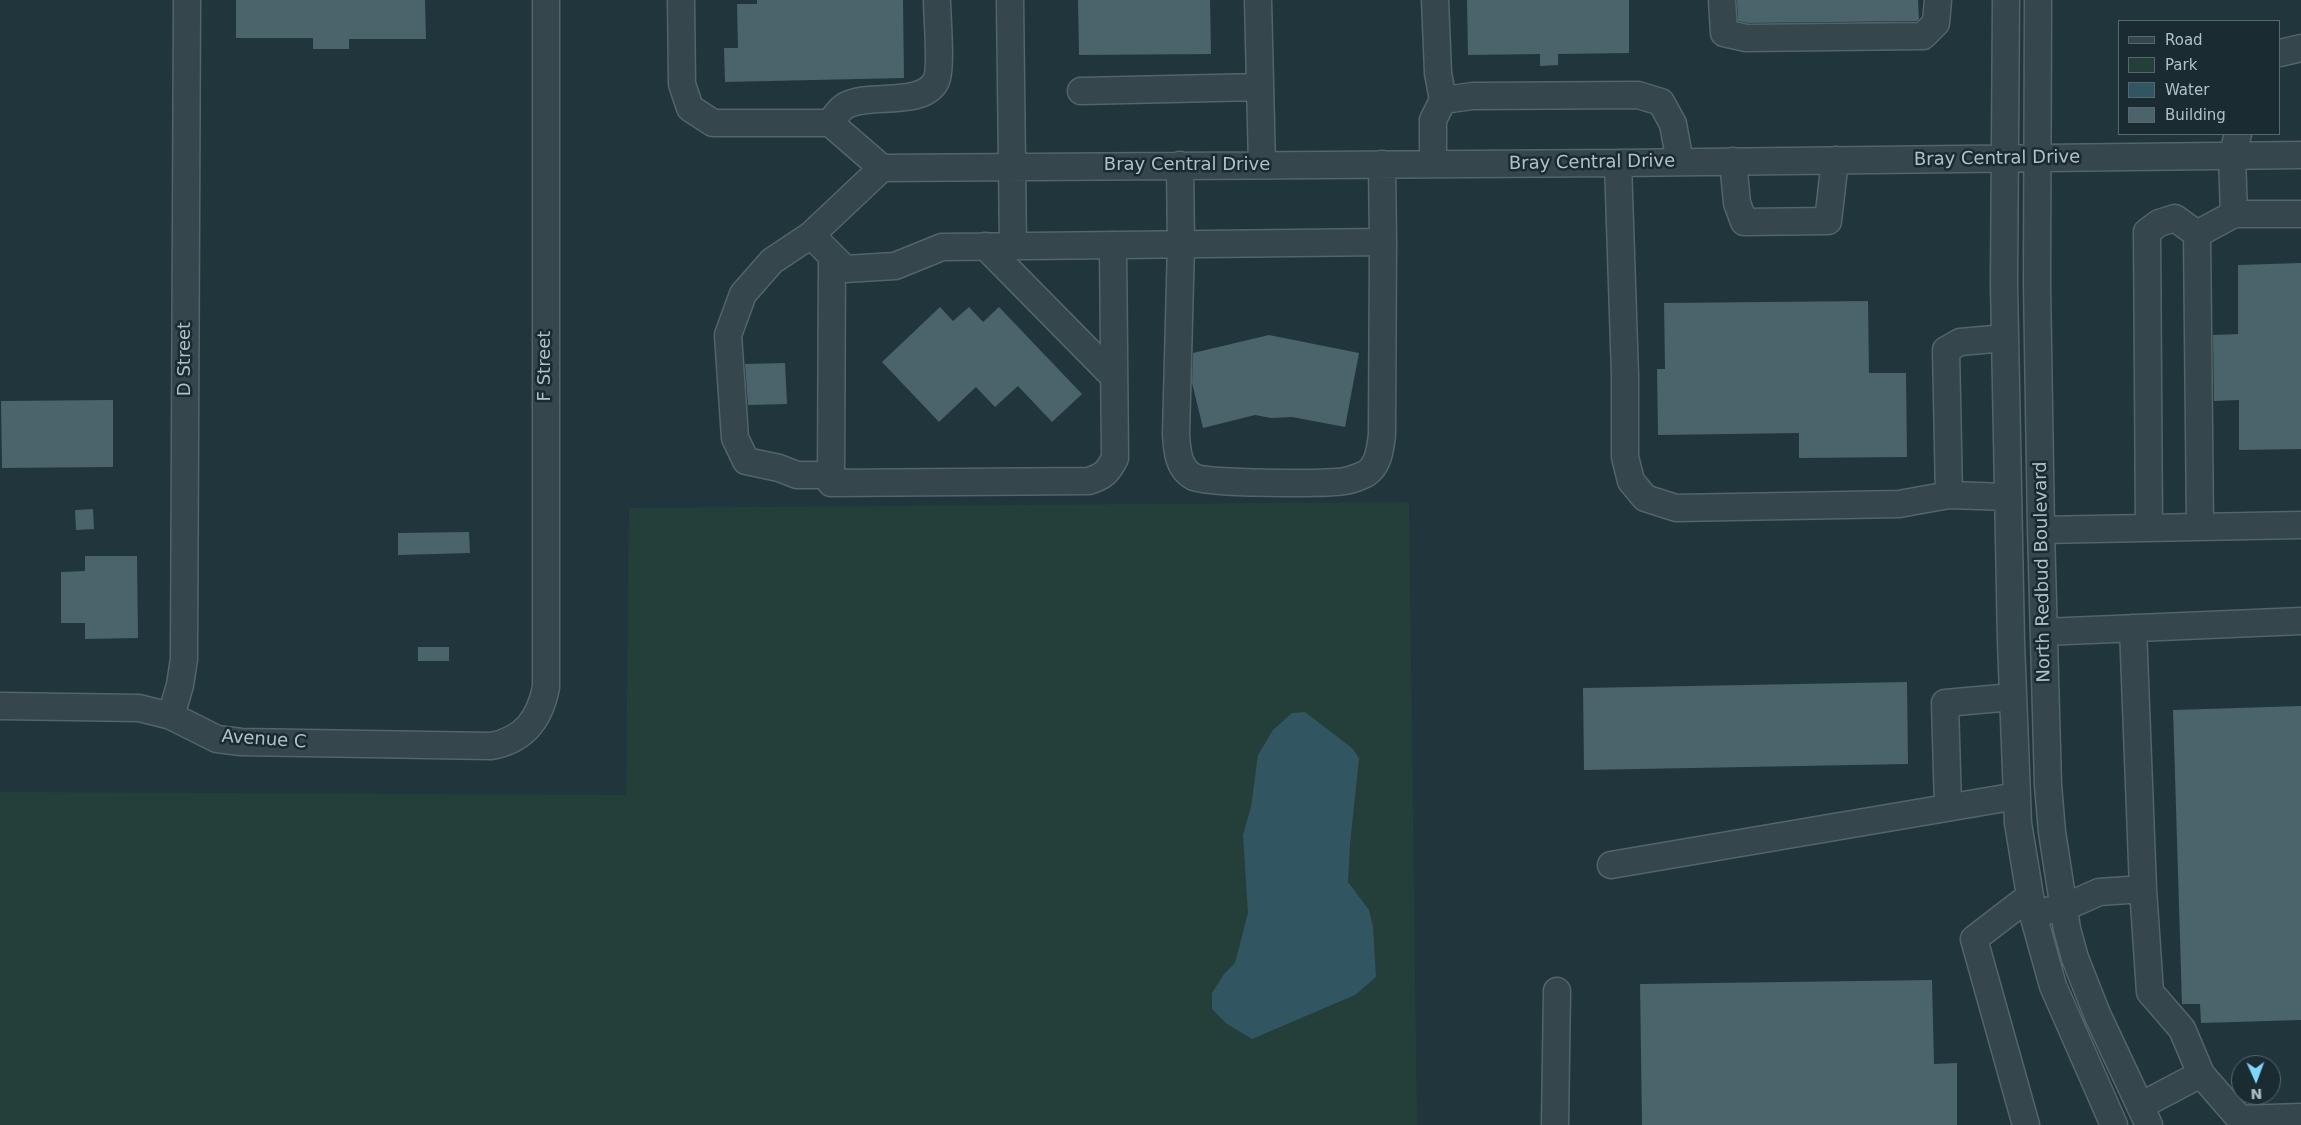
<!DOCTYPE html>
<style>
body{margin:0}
#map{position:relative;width:2301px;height:1125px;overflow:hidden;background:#21353c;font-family:"DejaVu Sans",sans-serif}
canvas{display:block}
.legend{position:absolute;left:2118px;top:20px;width:162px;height:115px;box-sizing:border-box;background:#1a2b31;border:1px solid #56676d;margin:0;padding:6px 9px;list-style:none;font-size:15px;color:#b0c1c8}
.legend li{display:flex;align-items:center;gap:10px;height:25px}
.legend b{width:25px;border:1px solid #56676d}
.north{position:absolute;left:2231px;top:1055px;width:50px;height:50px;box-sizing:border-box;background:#1a2b31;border:1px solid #56676d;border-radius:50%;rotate:178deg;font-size:14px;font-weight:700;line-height:20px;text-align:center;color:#b0c1c8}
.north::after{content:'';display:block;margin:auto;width:18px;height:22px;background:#7fd7fe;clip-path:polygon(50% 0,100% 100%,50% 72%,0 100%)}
</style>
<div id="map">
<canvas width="2301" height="1125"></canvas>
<ul class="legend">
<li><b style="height:6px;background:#35464c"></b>Road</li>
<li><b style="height:14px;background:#243f39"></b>Park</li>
<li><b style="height:14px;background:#325562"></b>Water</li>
<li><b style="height:14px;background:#4b636a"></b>Building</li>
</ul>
<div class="north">N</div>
</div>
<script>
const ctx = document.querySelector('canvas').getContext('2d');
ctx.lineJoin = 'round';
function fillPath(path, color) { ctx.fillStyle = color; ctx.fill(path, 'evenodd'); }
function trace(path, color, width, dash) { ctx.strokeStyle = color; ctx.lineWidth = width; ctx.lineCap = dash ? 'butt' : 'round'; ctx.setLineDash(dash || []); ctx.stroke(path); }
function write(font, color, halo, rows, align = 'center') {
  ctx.font = font + ' "DejaVu Sans",sans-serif'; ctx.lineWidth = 5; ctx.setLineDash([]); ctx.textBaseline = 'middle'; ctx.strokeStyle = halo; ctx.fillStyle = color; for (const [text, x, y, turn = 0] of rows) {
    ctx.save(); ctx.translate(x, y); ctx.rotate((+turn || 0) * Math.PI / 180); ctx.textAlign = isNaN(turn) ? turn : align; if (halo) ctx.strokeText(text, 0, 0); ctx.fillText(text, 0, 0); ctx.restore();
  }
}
fillPath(new Path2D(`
 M1409,502L1417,1125H0V792L626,795L629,508Z`), '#243f39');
fillPath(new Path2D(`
 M1305,712L1352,748L1359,758L1350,844L1348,882L1369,910L1373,927L1376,977L1355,995L1252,1039L1227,1024L1212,1009V993L1224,974L1235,963L1248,913L1243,835L1251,807L1258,755L1273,730L1292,713Z`), '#325562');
fillPath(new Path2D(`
 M236,0H425L426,39H349V49H313V38H236Z
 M757,0H903L904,78L725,82L724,48H738L737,4H757Z
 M1078,0H1210L1211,54L1079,55Z
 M1467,0H1629V53L1558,54V65L1540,66V54L1468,55Z
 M1737,0H1918L1919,19L1917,21L1748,23L1738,21Z
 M2301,263V449L2239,450V400L2214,401L2213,335L2238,334V265Z
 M1868,301L1869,373H1906L1907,457L1799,458V433L1658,435L1657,369H1665L1664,303Z
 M940,307L953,321L969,307L983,322L999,307L1082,394L1052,422L1018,386L995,407L976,387L939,422L882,362Z
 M1269,335L1359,353L1345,427L1292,417L1271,418L1255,415L1203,428L1192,383L1193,353Z
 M785,363L787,404L748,405L745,364Z
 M113,400V467L2,468L1,401Z
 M93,509L94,529L76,530L75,510Z
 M469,532L470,553L398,555V533Z
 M85,556H137L138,638L85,639V623H61V572L85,571Z
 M418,647H449V661H418Z
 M1907,682L1908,764L1584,770L1583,688Z
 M2301,706V1020L2201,1023L2200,1004H2182L2173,710Z
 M1932,980L1934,1064L1957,1063V1125H1642L1640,984Z`), '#4b636a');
const minor = new Path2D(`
 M681,0L682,84L690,108L713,123H830
 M1010,0L1013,245
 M1258,0L1262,165
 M1435,0L1438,73L1443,100
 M1722,0L1724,33L1746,38L1923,36L1936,23L1938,0
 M2006,0L2004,284L2011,642L2018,823L2033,914L2053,986L2114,1125
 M2038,0L2037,285L2041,530L2048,785L2052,832L2067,929L2075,958L2097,1014L2149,1125
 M2280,53L2301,48
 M1081,91L1260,87
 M1733,161L1737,203L1744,222L1828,221L1835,160
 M1433,163V120L1443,100L1473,96L1638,95L1661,102L1673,124L1680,162
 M1618,163L1625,375V457L1631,481L1645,498L1676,508L1899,504L1949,495L2008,497
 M1180,165L1181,244L1176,434C1177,450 1178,469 1194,477C1205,484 1328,484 1345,481C1351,480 1362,476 1367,473C1379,464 1380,449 1382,435L1383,242
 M882,168L1618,163L2301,155
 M882,168L811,235L845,269L895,266L942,247L1383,242L1382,164
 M882,168L830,123C834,117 839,110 845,106C868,92 922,108 936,81C942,69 937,16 937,0
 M2234,214H2301
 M811,235L772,261L743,294L728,335L735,438L746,461L779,468L797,475H831
 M985,246L1114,377
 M832,256L831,483L1089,481C1104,476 1108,472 1115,458L1113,245
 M1949,495L1946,350L1960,342L2005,338
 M2200,527L2197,234L2234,214L2232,157L2238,134
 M2149,528L2147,232L2159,223L2175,218L2197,234
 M2041,530L2301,525
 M2133,628L2143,889L2150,992L2182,1029L2201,1074L2240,1119L2301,1117
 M2044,632L2301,621
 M0,706L139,708L171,716L217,739L241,742L491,746C524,740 540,719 546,687V0
 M171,716L180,685L184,659L187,0
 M1948,807L1945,703L2013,697
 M1611,865L2017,796
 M2046,911L2063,908L2099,892L2143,889
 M2140,1106L2201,1074
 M1555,1125L1557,991
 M2026,1125L1974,939L2030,896`);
trace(minor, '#53646a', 29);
trace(minor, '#35464c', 26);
write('18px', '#b0c1c8', '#1a2b31', [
 ["Bray Central Drive",1997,159,-1],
 ["Bray Central Drive",1592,163,-1],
 ["Bray Central Drive",1187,165],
 ["D Street",185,359,-90],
 ["F Street",545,366,-90],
 ["North Redbud Boulevard",2043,572,-91],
 ["Avenue C",264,740,4]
]);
</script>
